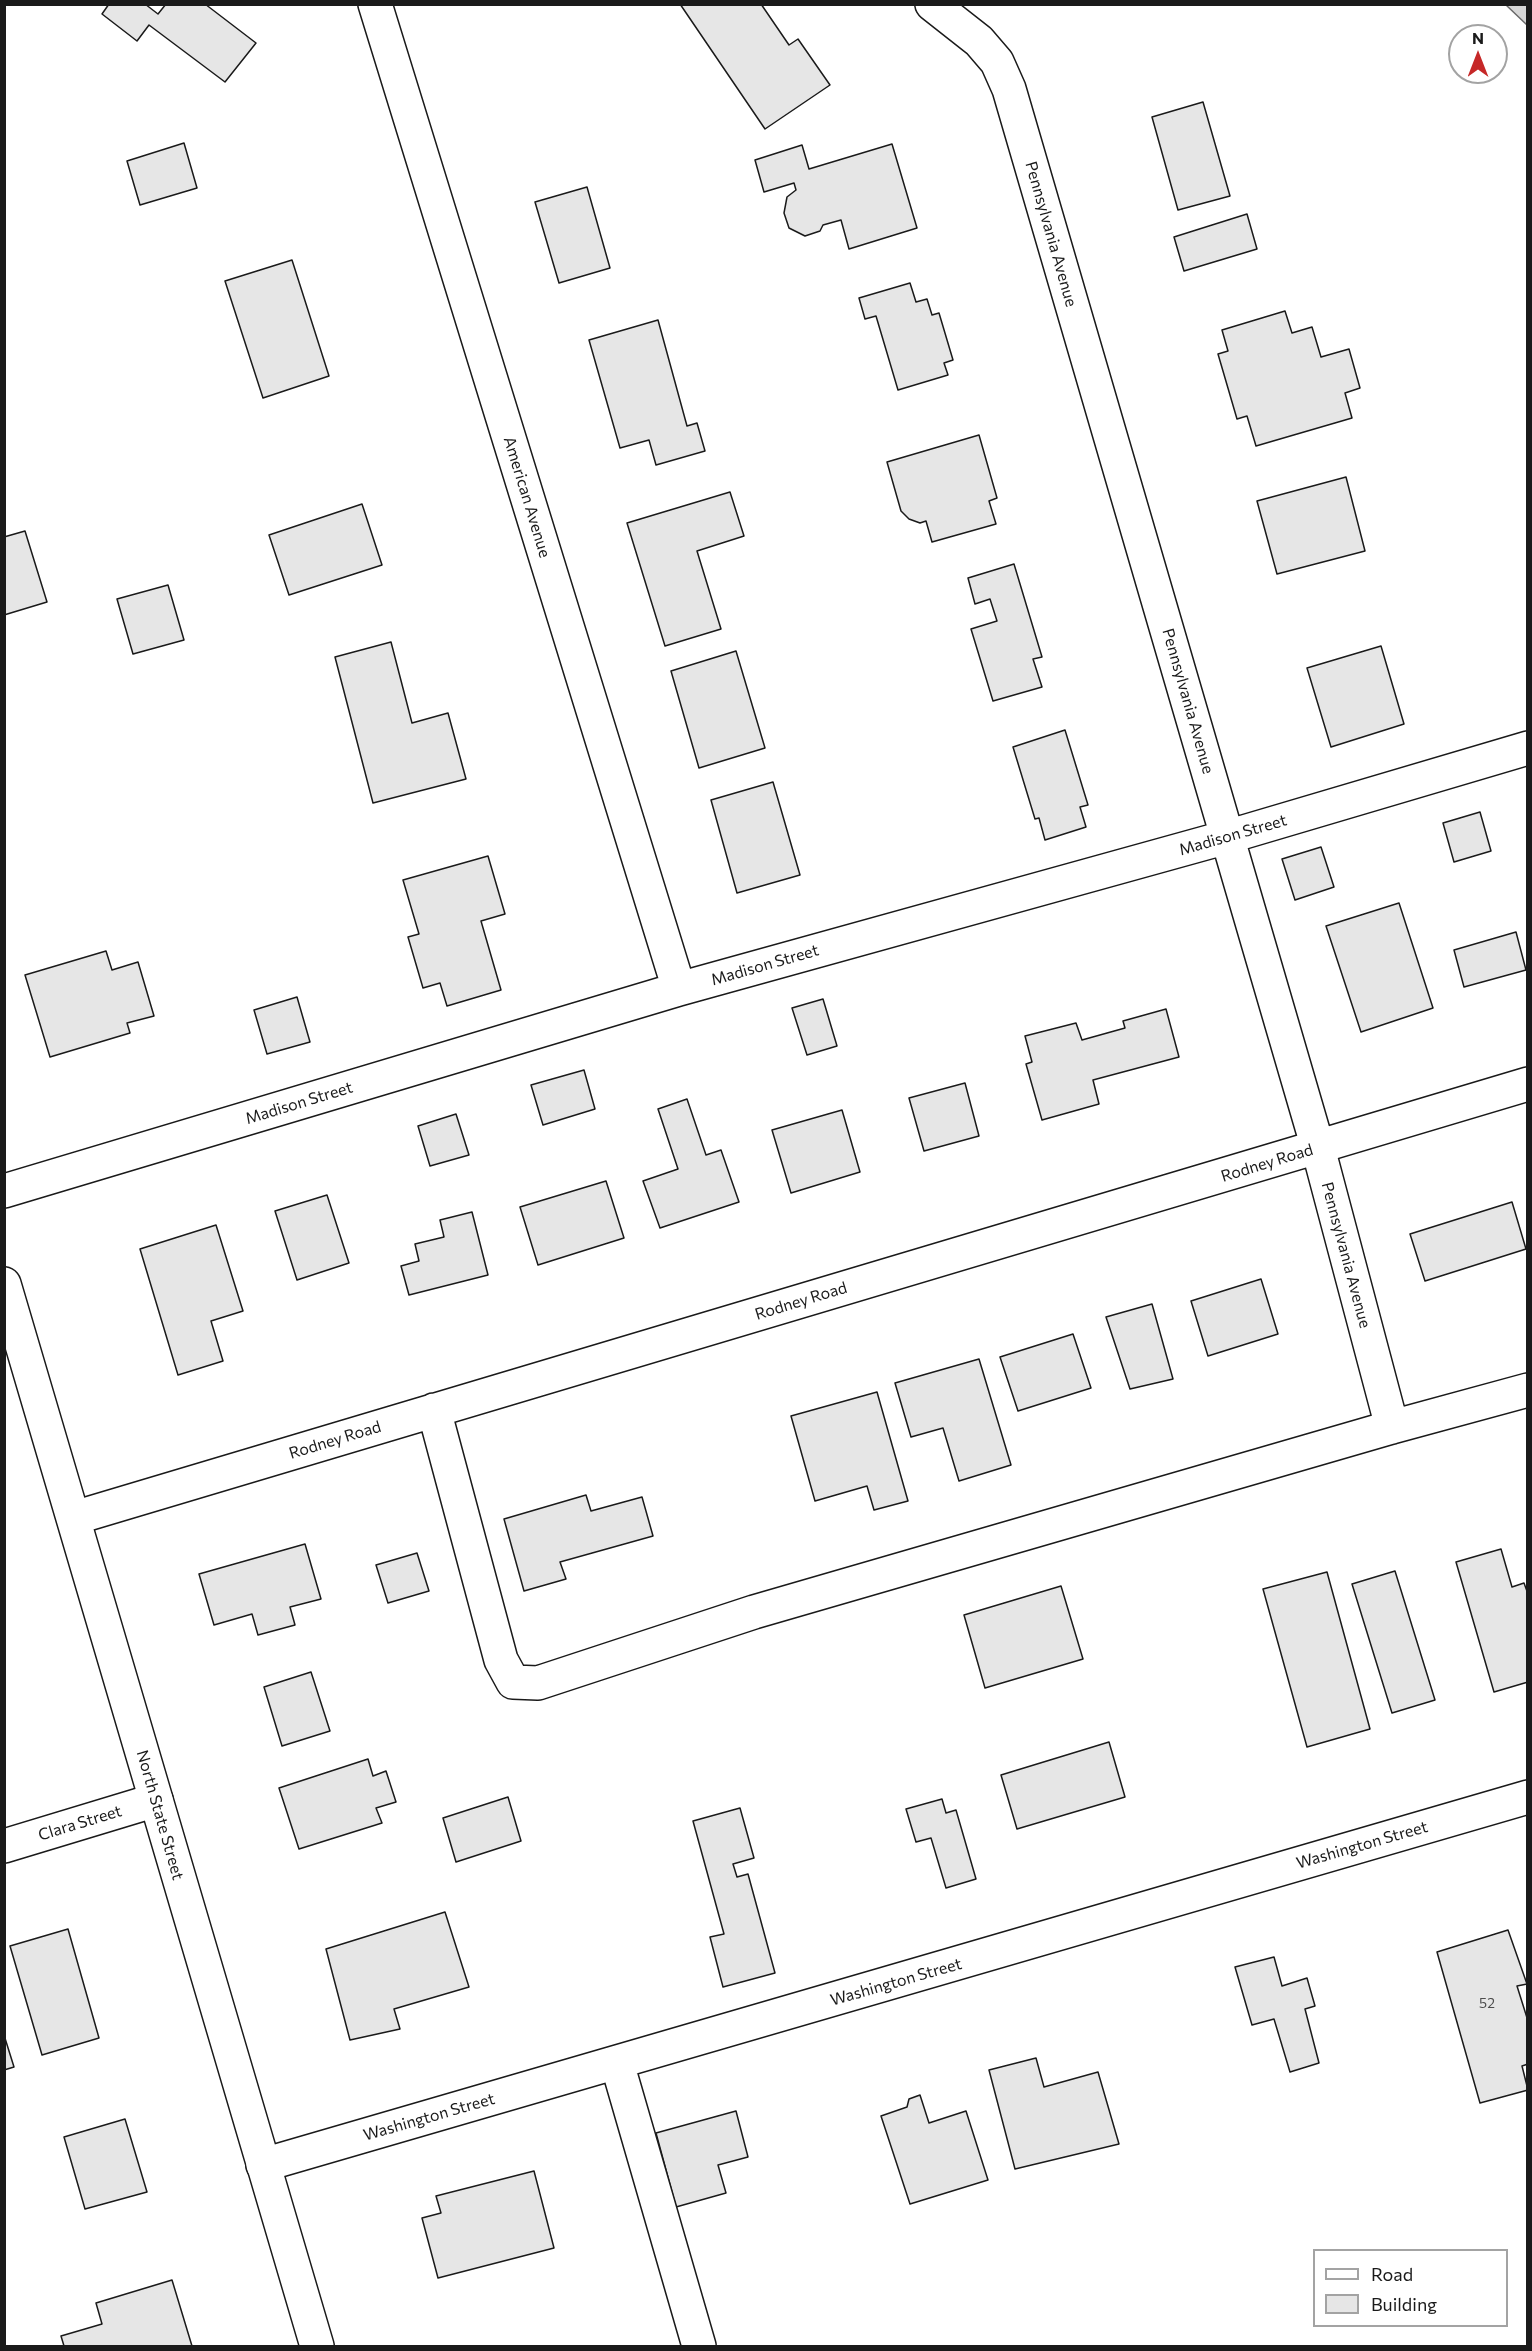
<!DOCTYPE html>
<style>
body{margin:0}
#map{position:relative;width:1532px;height:2351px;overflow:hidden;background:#fff;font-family:Commissioner,sans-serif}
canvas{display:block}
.frame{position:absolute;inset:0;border:6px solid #1a1a1a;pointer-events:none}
.legend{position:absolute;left:1313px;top:2249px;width:195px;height:78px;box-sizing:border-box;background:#fff;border:2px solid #a3a3a3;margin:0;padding:8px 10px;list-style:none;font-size:18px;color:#1a1a1a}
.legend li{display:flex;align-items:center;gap:12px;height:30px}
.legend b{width:30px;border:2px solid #a3a3a3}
.north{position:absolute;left:1448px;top:24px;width:60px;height:60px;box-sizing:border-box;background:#fff;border:2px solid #a3a3a3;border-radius:50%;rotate:0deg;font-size:16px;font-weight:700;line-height:24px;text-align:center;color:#1a1a1a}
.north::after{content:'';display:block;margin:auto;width:21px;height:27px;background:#c62828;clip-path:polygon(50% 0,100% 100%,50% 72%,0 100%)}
</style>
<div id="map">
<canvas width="1532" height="2351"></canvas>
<div class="frame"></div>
<ul class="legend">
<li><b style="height:8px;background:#fff"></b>Road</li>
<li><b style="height:16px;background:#e6e6e6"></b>Building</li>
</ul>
<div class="north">N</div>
</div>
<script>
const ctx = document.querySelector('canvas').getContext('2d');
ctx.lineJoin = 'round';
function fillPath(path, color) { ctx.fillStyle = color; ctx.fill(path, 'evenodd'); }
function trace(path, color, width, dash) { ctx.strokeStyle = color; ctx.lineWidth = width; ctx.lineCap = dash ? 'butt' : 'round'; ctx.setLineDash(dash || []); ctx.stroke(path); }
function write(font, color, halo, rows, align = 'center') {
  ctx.font = font + ' Commissioner,sans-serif'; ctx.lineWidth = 4.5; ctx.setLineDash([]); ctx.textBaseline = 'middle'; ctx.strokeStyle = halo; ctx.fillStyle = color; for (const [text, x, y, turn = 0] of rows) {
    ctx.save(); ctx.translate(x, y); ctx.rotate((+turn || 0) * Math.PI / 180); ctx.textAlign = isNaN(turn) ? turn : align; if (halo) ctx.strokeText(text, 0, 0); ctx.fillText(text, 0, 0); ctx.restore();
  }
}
const water = new Path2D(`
 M1506,5H1527V25Z`);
fillPath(water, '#d7d7d7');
trace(water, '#6a6a6a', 1.5);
const building = new Path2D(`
 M109,4H145L158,14L166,4H205L256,43L225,82L149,25L137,41L102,14Z
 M680,4H761L789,45L798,39L830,85L765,129Z
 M1203,102L1230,196L1178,210L1152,117Z
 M184,143L197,188L140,205L127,161Z
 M892,144L917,228L849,249L841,220L823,225L820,231L805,236L789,228L784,213L787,197L796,190L794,183L764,192L755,160L802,145L809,169Z
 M587,187L610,268L559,283L535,202Z
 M1247,214L1257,249L1184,271L1174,237Z
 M292,260L329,376L263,398L225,281Z
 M910,283L916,302L927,299L932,315L939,313L953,360L944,363L948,375L898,390L876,316L865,319L859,298Z
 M1285,311L1292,333L1312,327L1321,357L1349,349L1360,388L1345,393L1352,418L1256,446L1247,416L1237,419L1218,354L1228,351L1222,330Z
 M658,320L687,426L697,423L705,451L656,465L649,440L620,448L589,340Z
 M979,435L997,498L989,501L996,524L932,542L926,521L920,523L909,519L901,511L887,462Z
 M1346,477L1365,551L1277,574L1257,501Z
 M730,492L744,536L697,551L721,629L665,646L627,523Z
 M362,504L382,565L289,595L269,535Z
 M25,531L47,602L4,615V537Z
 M1014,564L1042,657L1033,659L1042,687L993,701L971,629L997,621L990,599L975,604L968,578Z
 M168,585L184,640L133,654L117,599Z
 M391,642L412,723L448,713L466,779L373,803L335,657Z
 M1381,646L1404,724L1331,747L1307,668Z
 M736,651L765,748L699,768L671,671Z
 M1065,730L1088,805L1080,807L1086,827L1045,840L1039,818L1035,819L1013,747Z
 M773,782L800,875L737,893L711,800Z
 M1480,812L1491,851L1454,862L1443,823Z
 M1321,847L1334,887L1295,900L1282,859Z
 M488,856L505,914L481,921L501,990L447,1006L440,983L423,988L408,937L419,934L403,880Z
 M1399,903L1433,1008L1361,1032L1326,926Z
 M1516,932L1526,970L1464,987L1454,950Z
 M106,951L112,970L138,962L154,1016L127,1023L130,1033L50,1057L25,975Z
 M297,997L310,1042L267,1054L254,1010Z
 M823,999L837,1046L807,1055L792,1008Z
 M1166,1009L1179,1057L1093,1080L1099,1104L1042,1120L1026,1064L1032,1062L1025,1036L1076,1023L1082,1040L1125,1028L1123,1021Z
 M584,1070L595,1109L543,1125L531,1085Z
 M965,1083L979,1136L924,1151L909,1098Z
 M687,1099L706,1155L721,1150L739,1202L660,1228L643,1181L678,1169L658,1109Z
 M842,1110L860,1172L791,1193L772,1130Z
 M456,1114L469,1155L430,1166L418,1126Z
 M606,1181L624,1238L538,1265L520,1207Z
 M327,1195L349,1263L297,1280L275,1211Z
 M1512,1202L1526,1249L1425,1281L1410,1234Z
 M472,1212L488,1275L409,1295L401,1266L419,1261L415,1244L444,1237L440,1220Z
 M216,1225L243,1311L211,1321L223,1361L178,1375L140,1249Z
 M1261,1279L1278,1334L1208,1356L1191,1301Z
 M1152,1304L1173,1379L1130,1389L1106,1317Z
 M1073,1334L1091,1388L1018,1411L1000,1357Z
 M979,1359L1011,1465L959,1481L943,1428L911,1437L895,1383Z
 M877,1392L908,1501L874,1510L867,1486L815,1501L791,1416Z
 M586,1495L591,1511L642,1497L653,1536L560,1562L566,1579L524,1591L504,1519Z
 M305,1544L321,1599L290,1607L295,1625L258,1635L252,1614L214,1625L199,1574Z
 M1501,1549L1512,1587L1524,1583L1528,1594V1682L1494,1692L1456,1562Z
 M417,1553L429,1591L388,1603L376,1565Z
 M1395,1571L1435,1700L1392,1713L1352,1584Z
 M1327,1572L1370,1729L1307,1747L1263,1589Z
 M1061,1586L1083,1659L985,1688L964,1615Z
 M311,1672L330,1731L282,1746L264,1687Z
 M1109,1742L1125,1797L1017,1829L1001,1775Z
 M368,1759L373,1776L386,1771L396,1802L376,1808L382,1823L299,1849L279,1788Z
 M508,1797L521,1841L456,1862L443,1818Z
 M942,1799L946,1813L956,1810L976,1879L946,1888L931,1838L916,1842L906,1809Z
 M740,1808L754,1858L733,1864L737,1877L748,1874L775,1973L723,1987L710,1937L724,1934L693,1821Z
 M445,1912L469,1987L394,2009L400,2029L350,2040L326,1949Z
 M68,1929L99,2038L42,2055L10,1946Z
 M1508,1930L1527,1984L1517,1986L1528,2021V2064L1522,2066L1528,2090L1480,2103L1437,1952Z
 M1274,1957L1282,1986L1307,1978L1315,2006L1305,2009L1319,2063L1290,2072L1274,2019L1252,2025L1235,1967Z
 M4,2035L14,2067L4,2070Z
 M1036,2058L1044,2087L1098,2072L1119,2144L1015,2169L989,2070Z
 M920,2095L929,2123L966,2111L988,2180L910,2204L881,2116L907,2107L909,2099Z
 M736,2111L748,2157L718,2165L726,2193L676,2207L656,2133Z
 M125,2119L147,2192L85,2209L64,2137Z
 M534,2171L554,2248L438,2278L422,2218L441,2213L436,2196Z
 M172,2280L192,2346H64L61,2336L102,2324L96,2303Z`);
fillPath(building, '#e6e6e6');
trace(building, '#1a1a1a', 1.5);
const minor = new Path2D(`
 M375,4L679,989
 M932,4L979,41L997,62L1009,89L1318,1148L1392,1427
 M4,1191L679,989L1227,837L1528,748
 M434,1410L501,1660L513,1682L538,1683L754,1612L1392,1427L1528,1390
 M74,1518L1528,1084
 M4,1846L156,1800
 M617,2063L699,2346
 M263,2165L1528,1797`);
const major = new Path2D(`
 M4,1284L317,2346`);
trace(minor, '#1a1a1a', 36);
trace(major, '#1a1a1a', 36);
trace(minor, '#fff', 33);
trace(major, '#fff', 33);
write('14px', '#4d4d4d', null, [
 ["52",1487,2003]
]);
write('16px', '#1a1a1a', '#fff', [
 ["Pennsylvania Avenue",1051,234,74],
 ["American Avenue",527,497,73],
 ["Pennsylvania Avenue",1188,701,74],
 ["Madison Street",1233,835,-16],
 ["Madison Street",765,965,-16],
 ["Madison Street",299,1103,-17],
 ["Rodney Road",1267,1163,-17],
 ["Pennsylvania Avenue",1346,1255,75],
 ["Rodney Road",801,1301,-17],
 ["Rodney Road",335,1440,-17],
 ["North State Street",160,1815,74],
 ["Clara Street",80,1823,-17],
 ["Washington Street",1362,1845,-16],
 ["Washington Street",896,1982,-16],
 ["Washington Street",429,2117,-16]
]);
</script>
